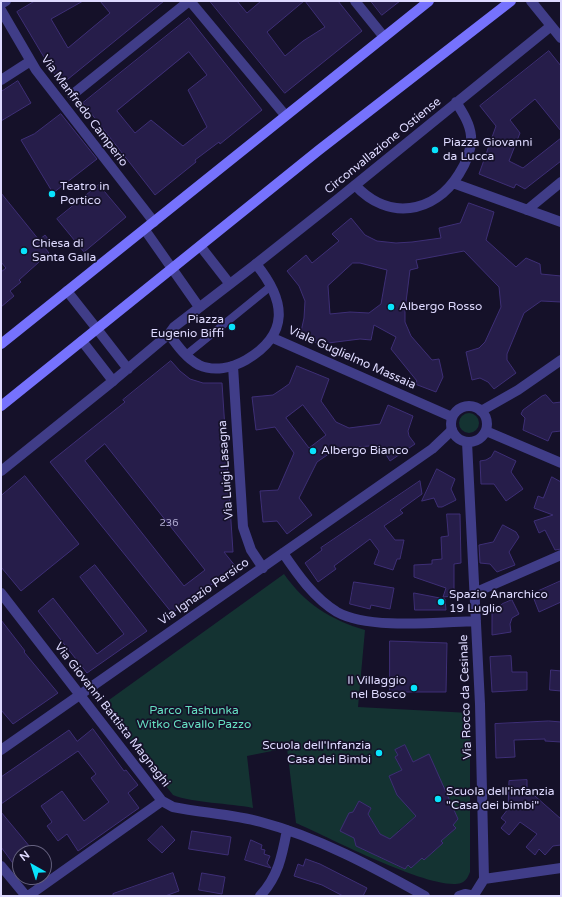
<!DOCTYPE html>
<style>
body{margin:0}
#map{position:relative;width:562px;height:897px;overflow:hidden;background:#151129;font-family:"Varela Round",sans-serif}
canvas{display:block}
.frame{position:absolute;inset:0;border:2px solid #dedaff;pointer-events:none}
.north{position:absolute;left:12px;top:845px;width:40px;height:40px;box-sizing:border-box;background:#151129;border:1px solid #65617f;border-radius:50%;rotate:321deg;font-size:11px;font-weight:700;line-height:16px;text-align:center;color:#dedaff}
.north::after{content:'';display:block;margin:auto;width:14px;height:18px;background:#08e3fc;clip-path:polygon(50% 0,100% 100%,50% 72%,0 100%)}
</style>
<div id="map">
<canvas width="562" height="897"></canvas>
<div class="frame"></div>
<div class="north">N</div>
</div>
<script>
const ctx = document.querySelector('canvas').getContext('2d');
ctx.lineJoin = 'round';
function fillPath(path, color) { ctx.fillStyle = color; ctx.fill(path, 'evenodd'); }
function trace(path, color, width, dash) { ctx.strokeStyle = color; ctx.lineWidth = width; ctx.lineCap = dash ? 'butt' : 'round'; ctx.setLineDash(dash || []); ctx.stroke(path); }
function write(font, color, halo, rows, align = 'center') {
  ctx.font = font + ' "Varela Round",sans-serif'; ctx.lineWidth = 3.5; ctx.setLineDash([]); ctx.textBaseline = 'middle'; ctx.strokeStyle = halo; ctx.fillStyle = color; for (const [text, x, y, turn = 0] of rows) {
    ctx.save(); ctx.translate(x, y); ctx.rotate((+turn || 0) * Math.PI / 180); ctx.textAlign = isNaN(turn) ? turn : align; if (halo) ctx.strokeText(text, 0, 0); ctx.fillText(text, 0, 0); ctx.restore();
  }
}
fillPath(new Path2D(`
 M459 423a10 10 0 1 1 20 0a10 10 0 1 1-20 0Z
 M284,574C305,604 331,620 365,630L358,707L470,713V872C468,877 466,881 461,883C433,892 326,836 296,823L287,748L247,756L253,808C229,803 193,803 173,795L102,705ZM405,745L413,762L429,755L458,819L453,825L456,828L441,841L443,843L424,860L422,858L411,868L408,865L404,869L356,846L354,838L353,812L359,801L371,808L368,814L380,834L403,845L398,831L418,814L396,792L389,776L402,770L395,757L398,755L395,750Z`), '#143332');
const building = new Path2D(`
 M35,1H83L51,19L68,48L110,13L100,1H164L62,84L51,69L17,12Z
 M210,1H237L247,13L261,1H304L267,32L285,56L303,41L325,27L305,1H338L362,31L285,93Z
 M371,1H400L382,15Z
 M189,18L262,110L220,144L219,142L195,160L196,162L155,195L83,103ZM189,52L207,75L188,90L207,127L183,146L151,120L135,133L117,111Z
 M549,51L561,66V131L535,99L510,120L520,133L509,161L523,168L561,138V161L525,189L516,184L514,188L479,174L496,126L480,106Z
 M18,81L31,103L1,121V92Z
 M61,114L97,159L53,193L21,140L34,134Z
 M99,185L126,217L84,252L57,219Z
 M1,193L39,240L45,235L51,243L45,248L49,253L19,280L21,282L10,291L14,296L1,307V272L6,268L1,262Z
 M469,203L494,212L486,240L516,267L526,258L540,264L541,274L561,276V302L541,301L524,313L507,354V360L516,373L494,389L488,382L480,378L472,380L466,352L479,348L485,342L501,307L499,287L464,251L416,260L418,268L410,270L405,310V322L411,336L432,360L439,359L443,377L436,392L415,384L417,381L391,349L396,337L374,325L371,340L360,339L320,344L300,336L304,318L305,301L299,286L287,271L306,255L312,263L339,241L332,234L351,218L365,235L377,241L396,243L412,242L441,238L439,228L460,223ZM353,263H360L387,270L381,304L369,313L350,312L330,314L328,286Z
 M171,361L180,371L190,379L203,383H222L233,552H224L236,567L172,613L50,462L125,402L123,400ZM105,444L205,570L184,586L85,461Z
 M297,366L329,379L321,401L336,422L349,428L380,424L388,405L413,416L408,431L409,436L415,444L390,461L380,445L336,449L317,462L299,498L312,515L287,534L277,521L263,522L260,491L278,490L294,453L275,427L256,430L252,397L273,395L282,389L289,384ZM303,405L326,435L309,448L286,418Z
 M546,395L553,403L561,402V431L552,432L548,441L523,430L525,418L521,414L523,410L542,396Z
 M495,451L516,461L511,472L523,489L506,501L494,484H481L480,461L486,460L491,457Z
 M437,469L455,479L451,489L456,500L442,507H438L434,498L422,501Z
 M25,476L79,544L21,591L1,567V496Z
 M552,477L561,482V549L555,550L545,530L539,533L534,521L553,515L534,508L538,496L543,498Z
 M420,481L422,494L400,510L403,513L384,526L395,540H404L400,559H397L393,570L374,564L379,551L370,539L334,566L336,569L318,582L305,563L322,550L321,548Z
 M447,514H460L461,563L454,564V596L443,597L446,588L414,577V565L432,564V560L442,559L441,537L448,536Z
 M503,525L516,532L519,537L509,552L515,565L497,572L490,564L480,563L479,545L493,542Z
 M95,565L147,631L87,673L38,611L53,598L97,654L124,634L80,577Z
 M561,581V602L539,612L532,594Z
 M354,582L394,588L390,609L371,605L370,609L350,604Z
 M414,593L445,599L446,610H415Z
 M512,600L519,614L512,618L510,624L511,632L492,635V613L502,604Z
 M1,620L25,651L24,652L58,693L13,724L1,710Z
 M390,641L447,643L446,692H390Z
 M511,656L512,672H527V690L492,692L490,657Z
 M551,670L561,671V691L550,690Z
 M549,721L561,722V742L545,741V739L514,740L515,757L496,758L495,724Z
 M93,729L124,771L126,770L138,785L128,793L139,808L78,851L67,834L58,841L47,826L52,822L41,806L62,791L84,821L109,802L91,778L96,774L78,751L1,804V777L69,730L77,741Z
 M405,745L413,762L429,754L458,819L453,825L456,828L441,841L443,843L424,860L422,858L411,868L408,865L405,869L356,846L354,838L340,831L349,813L353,812L359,801L371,808L368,814L380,834L390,839L416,816L397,795L389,776L402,770L395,757L398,755L395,750Z
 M527,780V789L561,819V845L553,846L545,855L539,849L535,855L526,847L537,834L520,822L509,835L501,828L506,822L501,818L508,809L509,781Z
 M1,812L35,853H20V873L1,847Z
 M162,826L175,840L162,853L148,840Z
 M192,831L231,837L228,855L189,849Z
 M251,840L262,845L261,849L265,850L264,854L270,856L267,863L271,868L245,860Z
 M306,859L320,864L367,888L363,896H343L322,885L294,876L298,864L303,866Z
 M173,873L179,891L165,896H113V894Z
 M202,873L225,877L222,894L199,890Z`);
fillPath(building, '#261d4a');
trace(building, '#3e2f76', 1);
trace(new Path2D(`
 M186,355L271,286`), '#403d88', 8);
trace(new Path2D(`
 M190,1L285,115
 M355,1L384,37
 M531,1L561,38
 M1,4L6,1
 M1,10L36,70L154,222
 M1,80L29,62
 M72,95L189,1
 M453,183L561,222
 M355,185C388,221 434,214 459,174C466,163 472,149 471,136C470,124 463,113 456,102
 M527,210L561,182
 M145,230L199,307
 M201,247L229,283
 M256,264L338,199L551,26
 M67,291L97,329
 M233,366L243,527L251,550L263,568
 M481,411L518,390L561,360
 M467,442L480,704L484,879
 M1,471L113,381
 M283,553C298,575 314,598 337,612C369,630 439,622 476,621
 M1,593L162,801L173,807C202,813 232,814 261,822C318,837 373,867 425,896
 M474,593L561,555
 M1,750L432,449L452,430
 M1,866L26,896
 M484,879L561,868
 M474,895L484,879
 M28,896L162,801
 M260,896C278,877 282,856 287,830
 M459,896L465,894L475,896`), '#403d88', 10);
trace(new Path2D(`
 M97,329L128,369
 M273,338L452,417
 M82,341L113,381L169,334L174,327L256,264C286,301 290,334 246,360C232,368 214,372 199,365C186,358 177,345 169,334
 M451 424a18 18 0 1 1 36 0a18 18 0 1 1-36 0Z
 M486,431L561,463`), '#403d88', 10);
trace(new Path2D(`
 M1,344L429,1
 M1,406L319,150L511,1`), '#7672fd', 10);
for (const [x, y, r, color] of [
 [435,150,4,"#08e3fc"],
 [52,194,4,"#08e3fc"],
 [24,251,4,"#08e3fc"],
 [391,307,4,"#08e3fc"],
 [232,327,4,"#08e3fc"],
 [313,451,4,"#08e3fc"],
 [441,602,4,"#08e3fc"],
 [414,688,4,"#08e3fc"],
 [379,753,4,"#08e3fc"],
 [438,799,4,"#08e3fc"]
]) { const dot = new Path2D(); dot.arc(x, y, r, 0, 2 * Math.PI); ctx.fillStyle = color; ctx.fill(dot); trace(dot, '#151129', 1.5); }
write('10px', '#b0abd2', null, [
 ["236",169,523]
]);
write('12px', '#dedaff', '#151129', [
 ["Via Manfredo Camperio",84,111,53],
 ["Circonvallazione Ostiense",383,146,-39],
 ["Viale Guglielmo Massaia",352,358,24],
 ["Via Luigi Lasagna",226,470,-94],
 ["Via Ignazio Persico",204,592,-35],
 ["Via Rocco da Cesinale",466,697,-92],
 ["Via Giovanni Battista Magnaghi",112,715,52]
]);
write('12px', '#dedaff', '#151129', [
 ["Piazza Giovanni",443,143],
 ["da Lucca",443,157],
 ["Teatro in",60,187],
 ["Portico",60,201],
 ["Chiesa di",32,244],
 ["Santa Galla",32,258],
 ["Albergo Rosso",399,307],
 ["Piazza",224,320,"right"],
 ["Eugenio Biffi",224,334,"right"],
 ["Albergo Bianco",321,451],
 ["Spazio Anarchico",449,595],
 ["19 Luglio",449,609],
 ["Il Villaggio",406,681,"right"],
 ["nel Bosco",406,695,"right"],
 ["Scuola dell'Infanzia",371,746,"right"],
 ["Casa dei Bimbi",371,760,"right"],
 ["Scuola dell'infanzia",446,792],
 ["\"Casa dei bimbi\"",446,806]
], 'left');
write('12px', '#65dfc1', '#151129', [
 ["Parco Tashunka",194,711],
 ["Witko Cavallo Pazzo",194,725]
]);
</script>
